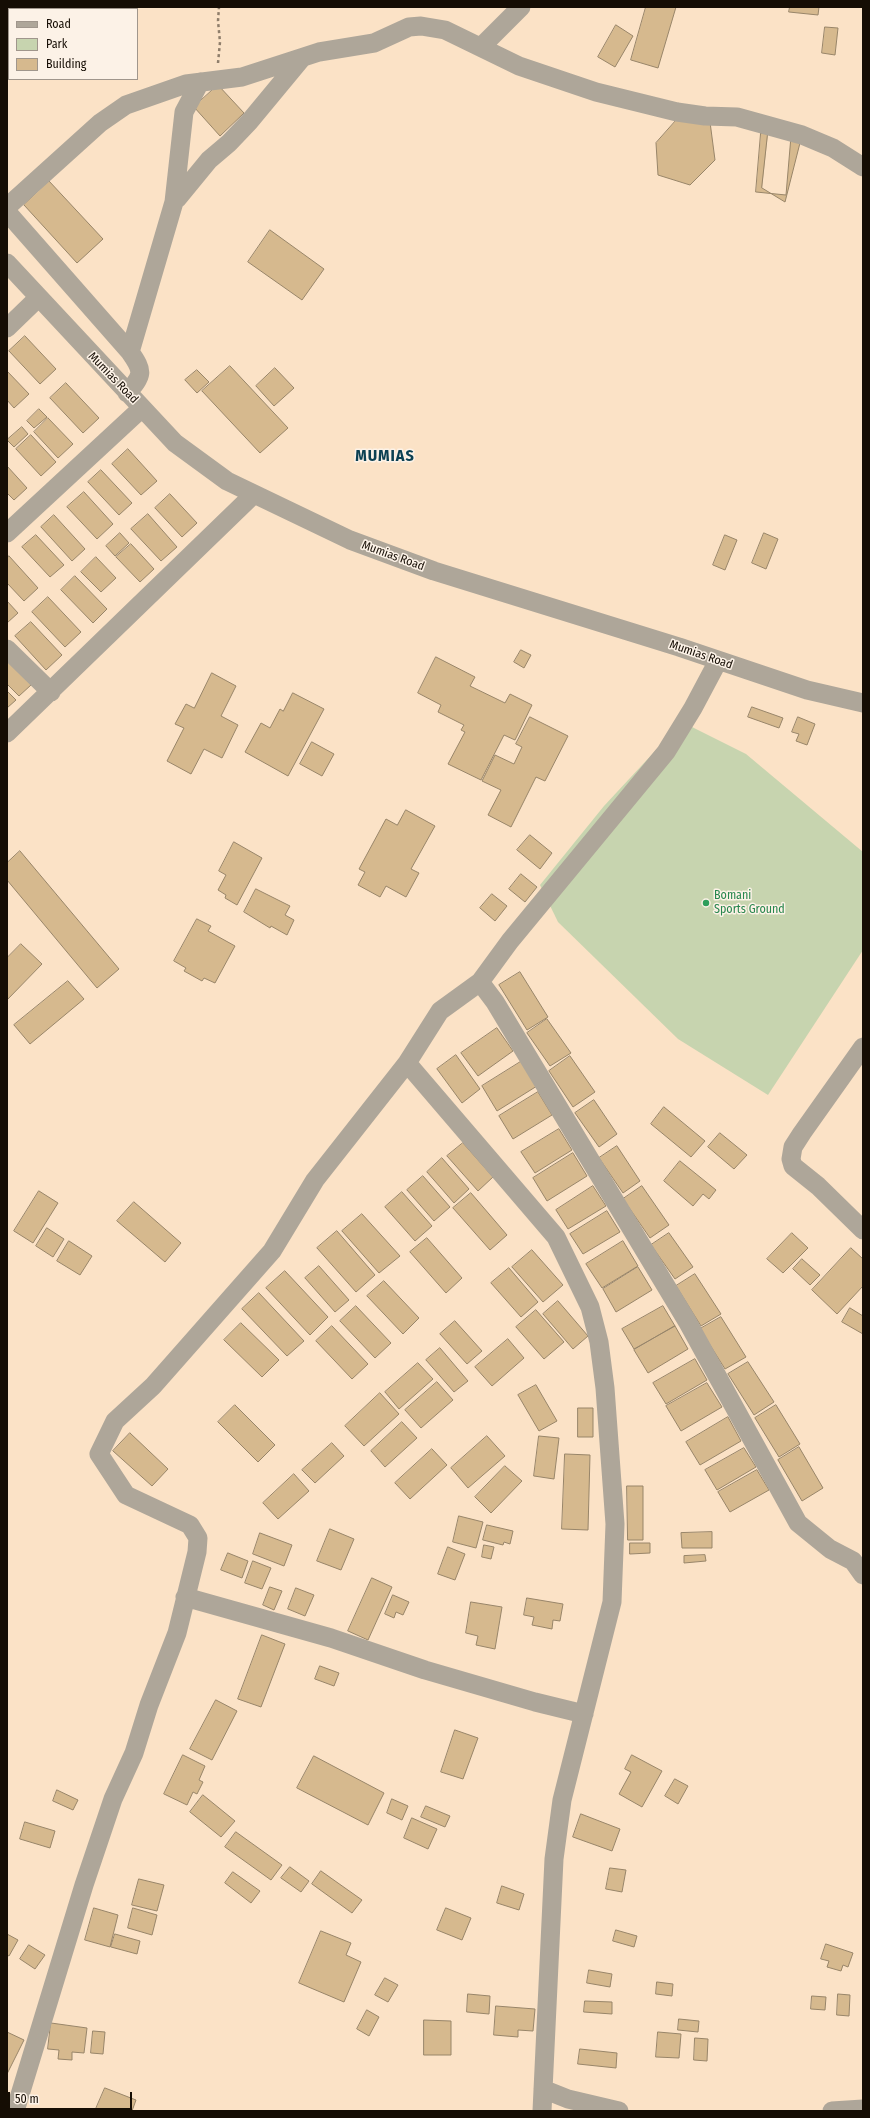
<!DOCTYPE html>
<style>
body{margin:0}
#map{position:relative;width:870px;height:2118px;overflow:hidden;background:#fbe2c6;font-family:"Fira Sans Condensed",sans-serif}
canvas{display:block}
.frame{position:absolute;inset:0;border:8px solid #150d04;pointer-events:none}
.legend{position:absolute;left:8px;top:8px;width:130px;height:72px;box-sizing:border-box;background:#fcf2e7;border:1px solid #a0968c;margin:0;padding:5px 7px;list-style:none;font-size:12px;color:#150d04}
.legend li{display:flex;align-items:center;gap:8px;height:20px}
.legend b{width:20px;border:1px solid #a0968c}
.scale{position:absolute;left:8px;top:2092px;width:124px;height:18px;box-sizing:border-box;border:2px solid #150d04;border-top:0;padding-left:5px;font-size:12px;line-height:14px;white-space:nowrap;color:#150d04;-webkit-text-stroke:3px #fcf2e7;paint-order:stroke}
</style>
<div id="map">
<canvas width="870" height="2118"></canvas>
<div class="frame"></div>
<ul class="legend">
<li><b style="height:5px;background:#aea699"></b>Road</li>
<li><b style="height:11px;background:#c7d4af"></b>Park</li>
<li><b style="height:11px;background:#d6b98e"></b>Building</li>
</ul>
<div class="scale">50 m</div>
</div>
<script>
const ctx = document.querySelector('canvas').getContext('2d');
ctx.lineJoin = 'round';
function fillPath(path, color) { ctx.fillStyle = color; ctx.fill(path, 'evenodd'); }
function trace(path, color, width, dash) { ctx.strokeStyle = color; ctx.lineWidth = width; ctx.lineCap = dash ? 'butt' : 'round'; ctx.setLineDash(dash || []); ctx.stroke(path); }
function write(font, color, halo, rows, align = 'center') {
  ctx.font = font + ' "Fira Sans Condensed",sans-serif'; ctx.lineWidth = 3; ctx.setLineDash([]); ctx.textBaseline = 'middle'; ctx.strokeStyle = halo; ctx.fillStyle = color; for (const [text, x, y, turn = 0] of rows) {
    ctx.save(); ctx.translate(x, y); ctx.rotate((+turn || 0) * Math.PI / 180); ctx.textAlign = isNaN(turn) ? turn : align; if (halo) ctx.strokeText(text, 0, 0); ctx.fillText(text, 0, 0); ctx.restore();
  }
}
fillPath(new Path2D(`
 M682,722L746,754L863,852V950L768,1095L678,1039L558,922L540,885L604,806Z`), '#c7d4af');
const building = new Path2D(`
 M646,7H676L658,68L631,60Z
 M790,7H819L818,15L789,12Z
 M616,25L633,36L615,67L598,57Z
 M825,27L838,28L835,55L822,53Z
 M218,85L244,113L220,136L194,107Z
 M680,116L710,122L715,160L690,185L658,175L656,143Z
 M769,124L802,135L785,202L762,188Z
 M761,133L791,136L786,195L756,192Z
 M49,181L103,239L77,263L24,205Z
 M270,230L324,269L302,300L248,262Z
 M25,336L56,369L40,384L9,351Z
 M230,366L288,428L260,453L202,391Z
 M275,368L294,388L274,406L256,386Z
 M197,370L209,382L197,393L185,380Z
 M7,371L29,394L14,408L7,400Z
 M66,383L99,418L83,433L50,398Z
 M39,409L47,417L34,428L27,421Z
 M48,418L73,444L58,458L34,432Z
 M22,427L28,434L14,447L7,440Z
 M31,435L56,462L41,476L16,449Z
 M128,449L157,481L141,495L112,464Z
 M7,466L27,488L14,500L7,493Z
 M101,470L132,503L119,515L88,482Z
 M84,492L113,524L97,539L67,507Z
 M170,494L197,523L182,537L155,508Z
 M148,514L177,547L161,561L131,529Z
 M54,515L85,549L72,561L41,527Z
 M120,533L129,543L115,556L106,546Z
 M764,533L778,539L766,569L752,563Z
 M36,535L64,565L50,577L22,547Z
 M725,535L737,540L725,570L713,565Z
 M131,544L154,569L140,582L116,557Z
 M9,556L38,588L24,601L7,583V559Z
 M96,557L116,578L101,592L81,572Z
 M75,576L107,609L93,623L61,590Z
 M48,597L81,632L65,647L32,612Z
 M7,601L18,613L7,623Z
 M31,622L62,655L46,670L15,636Z
 M521,650L531,655L524,668L514,662Z
 M436,657L475,677L470,686L505,703L510,694L532,705L515,740L504,735L481,780L448,764L465,732L461,730L464,725L438,712L441,705L418,693Z
 M7,661L31,685L19,696L7,684Z
 M212,673L236,686L221,716L238,725L222,758L204,749L191,774L167,761L184,728L175,724L186,704L194,708Z
 M7,691L16,700L7,708Z
 M293,693L324,709L288,776L245,752L261,723L270,728L280,709L283,711Z
 M752,707L783,718L779,728L748,717Z
 M530,717L568,736L545,781L536,777L511,827L488,815L501,790L482,781L495,755L514,764L522,747L516,744Z
 M798,717L815,724L807,745L796,741L799,734L792,732Z
 M312,742L334,754L322,776L300,764Z
 M406,810L435,826L411,869L419,873L406,897L386,886L380,897L358,885L365,872L359,869L386,819L397,825Z
 M530,835L552,853L540,869L517,850Z
 M234,842L262,858L237,905L225,898L226,895L218,890L226,875L219,871Z
 M20,851L119,969L97,988L7,880V863Z
 M521,874L537,887L525,902L509,889Z
 M256,889L290,906L285,915L294,920L287,935L271,926L270,928L244,912Z
 M492,894L507,906L495,921L480,908Z
 M197,919L211,926L208,931L235,946L215,983L204,978L202,981L184,971L186,968L174,961Z
 M21,944L42,964L7,1000V958Z
 M520,972L548,1017L527,1030L499,985Z
 M68,981L84,999L30,1044L14,1025Z
 M547,1019L571,1053L550,1066L527,1033Z
 M497,1028L513,1051L478,1076L461,1053Z
 M456,1055L480,1089L462,1103L437,1069Z
 M570,1056L595,1092L573,1107L549,1071Z
 M522,1061L537,1086L497,1111L482,1086Z
 M538,1092L552,1115L513,1139L499,1116Z
 M594,1100L617,1134L599,1147L575,1113Z
 M664,1107L705,1141L691,1157L651,1124Z
 M559,1129L572,1150L535,1173L521,1152Z
 M720,1133L747,1155L734,1169L708,1147Z
 M463,1143L493,1177L478,1191L447,1156Z
 M617,1146L640,1181L623,1193L599,1158Z
 M573,1153L587,1176L547,1201L533,1178Z
 M442,1158L469,1189L454,1203L427,1172Z
 M680,1161L716,1190L709,1199L703,1194L693,1206L664,1181Z
 M423,1176L450,1207L434,1221L407,1190Z
 M593,1186L606,1206L568,1229L556,1210Z
 M642,1186L669,1225L650,1238L623,1199Z
 M39,1191L58,1203L33,1243L14,1231Z
 M402,1192L432,1226L415,1241L385,1207Z
 M471,1193L507,1235L490,1250L453,1208Z
 M134,1202L181,1243L165,1262L117,1221Z
 M607,1211L620,1232L583,1254L570,1234Z
 M362,1214L400,1256L379,1273L342,1231Z
 M47,1228L64,1239L53,1257L36,1246Z
 M337,1231L375,1275L356,1292L317,1248Z
 M669,1233L693,1267L675,1279L651,1245Z
 M792,1233L808,1248L783,1273L767,1259Z
 M427,1238L462,1278L446,1293L410,1252Z
 M69,1241L92,1256L80,1275L57,1261Z
 M623,1241L638,1266L602,1288L586,1264Z
 M851,1248L863,1259V1286L837,1314L812,1290Z
 M532,1250L563,1285L543,1302L512,1267Z
 M802,1259L820,1275L810,1285L793,1269Z
 M319,1266L349,1300L335,1312L305,1278Z
 M638,1267L652,1290L616,1312L603,1289Z
 M509,1268L538,1302L521,1317L491,1283Z
 M285,1271L328,1317L310,1335L266,1288Z
 M695,1274L721,1314L701,1326L676,1286Z
 M384,1281L419,1318L403,1334L367,1296Z
 M259,1293L304,1341L287,1356L242,1309Z
 M558,1301L588,1336L573,1349L543,1314Z
 M356,1306L391,1343L375,1358L340,1321Z
 M663,1306L675,1326L634,1349L622,1329Z
 M850,1308L863,1316V1334L842,1322Z
 M536,1310L564,1342L544,1359L516,1327Z
 M721,1317L746,1357L725,1369L700,1329Z
 M455,1321L482,1351L467,1364L440,1334Z
 M241,1323L279,1360L262,1377L224,1340Z
 M332,1326L368,1364L352,1379L316,1341Z
 M675,1326L688,1349L648,1373L634,1350Z
 M508,1339L524,1358L492,1386L475,1367Z
 M440,1348L468,1381L454,1392L426,1360Z
 M695,1359L707,1380L666,1404L653,1383Z
 M748,1362L774,1402L754,1415L728,1374Z
 M418,1363L433,1379L399,1409L385,1392Z
 M437,1382L453,1400L421,1428L405,1410Z
 M707,1383L722,1407L681,1431L666,1406Z
 M536,1385L557,1421L539,1431L518,1395Z
 M380,1393L399,1414L364,1446L345,1426Z
 M235,1405L275,1445L258,1462L218,1422Z
 M776,1405L800,1444L779,1457L755,1418Z
 M578,1408H593V1437H578Z
 M728,1417L741,1441L700,1465L686,1442Z
 M402,1422L417,1438L385,1467L371,1451Z
 M130,1433L168,1469L152,1486L113,1451Z
 M487,1436L505,1456L468,1488L451,1468Z
 M539,1436L559,1438L554,1479L534,1476Z
 M332,1443L344,1456L315,1483L302,1470Z
 M799,1447L823,1488L802,1501L778,1460Z
 M744,1448L756,1467L717,1490L705,1470Z
 M432,1449L447,1465L410,1499L395,1483Z
 M565,1454L590,1455L588,1530L562,1529Z
 M505,1466L522,1481L491,1513L475,1497Z
 M757,1470L769,1490L730,1512L718,1492Z
 M294,1474L309,1491L278,1519L263,1503Z
 M627,1486H643V1540H628Z
 M459,1516L483,1522L476,1548L453,1542Z
 M487,1525L513,1531L510,1544L504,1542L503,1545L483,1540Z
 M330,1529L354,1539L341,1570L317,1561Z
 M712,1532V1548H682L681,1533Z
 M260,1533L292,1545L284,1566L253,1554Z
 M630,1543H650V1553L630,1554Z
 M484,1545L494,1547L491,1559L482,1557Z
 M448,1547L465,1554L455,1580L438,1574Z
 M228,1553L248,1561L242,1578L221,1570Z
 M705,1555L706,1561L684,1563V1556Z
 M253,1561L271,1568L262,1589L245,1583Z
 M372,1578L392,1587L368,1640L348,1631Z
 M270,1587L282,1591L274,1610L263,1605Z
 M296,1588L314,1595L305,1616L288,1609Z
 M393,1595L409,1602L403,1615L396,1612L394,1618L385,1614Z
 M527,1598L563,1604L560,1621L553,1620L552,1629L532,1625L534,1617L524,1615Z
 M471,1602L502,1607L495,1649L476,1645L478,1636L466,1633Z
 M262,1635L285,1644L261,1707L238,1699Z
 M320,1666L339,1673L334,1686L315,1679Z
 M216,1700L237,1711L212,1760L190,1749Z
 M455,1730L478,1738L463,1779L441,1772Z
 M183,1755L205,1766L199,1780L203,1782L197,1794L193,1792L187,1805L164,1794Z
 M632,1755L662,1771L642,1807L619,1794L631,1772L625,1769Z
 M314,1756L384,1793L368,1825L297,1788Z
 M675,1779L688,1786L678,1804L665,1796Z
 M57,1790L78,1800L73,1810L53,1801Z
 M203,1795L235,1821L221,1837L190,1812Z
 M392,1799L408,1806L402,1820L387,1813Z
 M426,1806L450,1816L445,1827L421,1817Z
 M581,1814L620,1829L612,1851L573,1837Z
 M412,1818L437,1829L428,1849L404,1838Z
 M25,1822L55,1831L50,1848L20,1839Z
 M236,1832L282,1865L271,1880L225,1847Z
 M290,1867L309,1881L301,1892L281,1878Z
 M610,1868L626,1870L622,1892L606,1889Z
 M321,1871L362,1900L352,1913L312,1884Z
 M233,1872L260,1891L251,1903L225,1883Z
 M139,1879L164,1885L157,1911L132,1905Z
 M502,1886L524,1894L519,1910L497,1903Z
 M94,1908L118,1915L110,1947L85,1940Z
 M133,1908L157,1915L152,1935L128,1928Z
 M446,1908L471,1918L462,1940L437,1930Z
 M616,1930L637,1936L634,1947L613,1941Z
 M321,1931L351,1943L346,1955L361,1962L344,2002L299,1983Z
 M7,1934L18,1940L9,1956L7,1955Z
 M115,1934L140,1941L137,1954L111,1947Z
 M826,1944L853,1953L848,1967L843,1965L841,1971L827,1967L829,1961L821,1959Z
 M29,1945L45,1955L35,1969L20,1959Z
 M589,1970L612,1974L610,1987L587,1983Z
 M385,1978L398,1985L388,2002L375,1995Z
 M657,1982L673,1984L672,1996L656,1994Z
 M468,1994L490,1996L489,2014L467,2012Z
 M838,1994L850,1995L849,2016L837,2015Z
 M812,1996L826,1997L825,2010L811,2009Z
 M585,2001L612,2002V2014L584,2012Z
 M496,2006L535,2009L533,2031L518,2030V2037L494,2035Z
 M367,2010L379,2017L369,2036L357,2029Z
 M679,2019L699,2021L698,2032L678,2030Z
 M424,2020L451,2021V2055H424Z
 M51,2023L87,2028L84,2053L72,2052V2060L58,2059L59,2050L48,2049Z
 M93,2031L105,2032L103,2054L91,2053Z
 M7,2032L24,2040L7,2074Z
 M658,2032L681,2034L679,2058L656,2057Z
 M695,2038L708,2039L707,2061L694,2060Z
 M580,2049L617,2053L616,2068L578,2064Z
 M105,2088L136,2100L132,2111H95Z`);
fillPath(building, '#d6b98e');
trace(building, '#988569', 1);
trace(new Path2D(`
 M218,63L220,42L218,21L219,7`), '#8f7e6b', 2.5, [3, 3]);
trace(new Path2D(`
 M481,47L521,7
 M177,199L209,160L229,143L249,122L302,58
 M7,207L100,123L126,105L186,84L242,77L319,52L374,43L409,27L421,26L445,30L519,66L596,92L677,112L705,116L737,117L802,135L833,148L863,167
 M7,212L130,352C144,372 143,375 127,393
 M7,263L175,443L227,481L350,540L434,571L679,647L807,690L863,703
 M7,328L38,298
 M130,352L174,202L184,112L200,82
 M7,533L142,408
 M7,649L51,692
 M7,733L254,494
 M480,982L495,1002L687,1321L798,1523L830,1549L853,1561L863,1575
 M863,1047L802,1133L793,1147L791,1159L793,1166L818,1186L863,1230
 M407,1063L556,1237L590,1307L599,1342L605,1388L615,1524L612,1602L562,1800L554,1859L542,2111
 M185,1597L331,1638L425,1670L535,1702L584,1714
 M543,2089L568,2099L619,2111
 M15,2111L84,1885L113,1799L134,1753L149,1705L177,1633L197,1552L198,1538L190,1525L126,1495L99,1454L115,1421L153,1386L272,1251L315,1180L407,1063L440,1011L480,982L510,941L666,752L693,708L718,661
 M832,2111L863,2109`), '#aea699', 19);
for (const [x, y, r, color] of [
 [706,903,4,"#2e9e5b"]
]) { const dot = new Path2D(); dot.arc(x, y, r, 0, 2 * Math.PI); ctx.fillStyle = color; ctx.fill(dot); trace(dot, '#fcf2e7', 1.5); }
write('12px', '#150d04', '#fcf2e7', [
 ["Mumias Road",113,378,46],
 ["Mumias Road",393,556,20],
 ["Mumias Road",701,655,19]
]);
write('12px', '#27864d', '#fcf2e7', [
 ["Bomani",714,896],
 ["Sports Ground",714,910]
], 'left');
ctx.letterSpacing = '1px';
write('bold 16px', '#0c4052', '#fcf2e7', [
 ["MUMIAS",385,457]
]);
ctx.letterSpacing = '0px';
</script>
